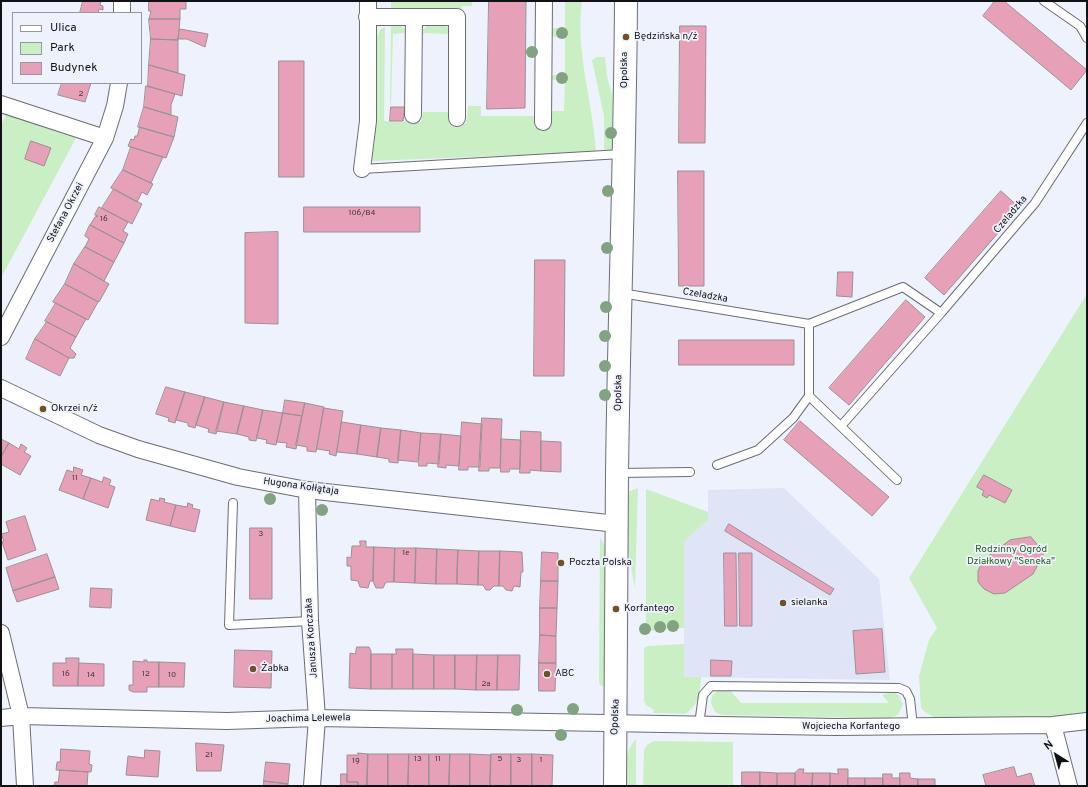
<!DOCTYPE html>
<meta charset="utf-8">
<style>
body{margin:0}
#map{position:relative;width:1088px;height:787px;overflow:hidden;background:#eef2fc;font-family:Overpass,sans-serif}
canvas{display:block}
.frame{position:absolute;inset:0;border:2px solid #101115;pointer-events:none}
.legend{position:absolute;left:12px;top:12px;width:130px;height:72px;box-sizing:border-box;background:#eef2fc;border:1px solid #9598a0;margin:0;padding:5px 7px;list-style:none;font-size:12px;color:#101115}
.legend li{display:flex;align-items:center;gap:8px;height:20px}
.legend b{width:20px;border:1px solid #9598a0}
.north{position:absolute;left:1036px;top:735px;width:40px;height:40px;-webkit-text-stroke:3px #eef2fc;paint-order:stroke;rotate:323deg;font-size:11px;font-weight:700;line-height:16px;text-align:center;color:#101115}
.north::after{content:'';display:block;margin:auto;width:14px;height:18px;background:#101115;clip-path:polygon(50% 0,100% 100%,50% 72%,0 100%)}
</style>
<div id="map">
<canvas width="1088" height="787"></canvas>
<div class="frame"></div>
<ul class="legend">
<li><b style="height:5px;background:#fff"></b>Ulica</li>
<li><b style="height:11px;background:#caefc4"></b>Park</li>
<li><b style="height:11px;background:#e6a0b8"></b>Budynek</li>
</ul>
<div class="north">N</div>
</div>
<script>
const ctx = document.querySelector('canvas').getContext('2d');
ctx.lineJoin = 'round';
function fillPath(path, color) { ctx.fillStyle = color; ctx.fill(path, 'evenodd'); }
function trace(path, color, width, dash) { ctx.strokeStyle = color; ctx.lineWidth = width; ctx.lineCap = dash ? 'butt' : 'round'; ctx.setLineDash(dash || []); ctx.stroke(path); }
function write(font, color, halo, rows, align = 'center') {
  ctx.font = font + ' Overpass,sans-serif'; ctx.lineWidth = 3.5; ctx.setLineDash([]); ctx.textBaseline = 'middle'; ctx.strokeStyle = halo; ctx.fillStyle = color; for (const [text, x, y, turn = 0] of rows) {
    ctx.save(); ctx.translate(x, y); ctx.rotate((+turn || 0) * Math.PI / 180); ctx.textAlign = isNaN(turn) ? turn : align; if (halo) ctx.strokeText(text, 0, 0); ctx.fillText(text, 0, 0); ctx.restore();
  }
}
fillPath(new Path2D(`
 M784,488L879,579L890,680L684,677V540L708,520V490Z`), '#dfe5f6');
fillPath(new Path2D(`
 M391,1H472V6H462L461,10L391,11Z
 M565,1H582C575,52 593,102 596,152L370,161L376,123L377,37L380,30L385,27L384,121L421,122L423,112H451V123H466L468,106H481V116H535L551,112V111H564L565,81L552,80L551,78L553,75H565V38L551,36V30L554,28H565Z
 M444,25L451,29L450,34L422,33V31L427,26Z
 M391,26H400L407,30L405,33L393,34L391,107L390,101Z
 M597,57H605L607,76L613,99L612,151L604,152V116L592,60Z
 M6,115L76,138L1,278V125Z
 M1087,294V712L1043,719L935,718L925,712L921,708L919,676L929,640L937,628L909,578Z
 M638,488L635,588L628,550V492Z
 M646,489L708,512V520L684,541V628L649,631L646,625Z
 M600,537L606,548L605,687L600,685L599,682Z
 M684,644V677H701C700,693 699,705 685,714L653,713L654,710L646,705L644,700V648L648,646Z
 M719,690H730L741,703H889L882,695L894,692L899,696L903,704L898,715L889,718L722,715L715,712L711,703L712,695Z
 M636,739V786H626C626,768 623,753 636,739Z
 M654,741L733,742V786H643L644,750L647,745Z`), '#caefc4');
const building = new Path2D(`
 M83,1H101L100,5L103,6V10L99,9L98,13H80Z
 M149,1H186V9H180V19H149L151,11H149Z
 M489,1H526L525,108L487,109Z
 M995,1H1004L1087,70L1071,90L983,16Z
 M149,19H180L178,40L151,39Z
 M680,26H706L705,143H679Z
 M180,29L208,34L205,47L187,39H178Z
 M151,39L178,40V73L149,65Z
 M279,61H304V177H279Z
 M149,65L185,75L182,96L148,86Z
 M62,83H91L85,102L58,95Z
 M146,86L175,94L171,105V115L144,107Z
 M144,107L178,117L174,137L138,127Z
 M391,107H405L403,121H390Z
 M140,127L174,137L166,158L128,146L131,139L134,140L135,136H137Z
 M31,141L51,148L44,166L25,159Z
 M131,147L163,157L151,183L123,170Z
 M123,170L153,184L147,195L142,192L137,202L111,188Z
 M678,171H704V286H679Z
 M114,189L142,204L132,224L102,208Z
 M1001,191L1020,208L944,295L925,278Z
 M99,207L128,222L123,231L128,234L124,243L90,225L95,217L98,216L95,215Z
 M304,207H420V232H304Z
 M90,225L124,243L114,262L85,247L89,239L85,236Z
 M278,232V324L245,323V233Z
 M85,247L114,262L104,281L74,264Z
 M535,260H565L564,376H534Z
 M74,264L109,284L99,302L65,284Z
 M838,272H853L852,297L837,296Z
 M65,284L98,302L88,320L53,302Z
 M906,300L925,317L849,405L829,388Z
 M56,303L86,319L76,337L45,321Z
 M47,322L76,337L70,348L76,354L74,358H69L35,339Z
 M35,339L69,358L60,376L26,359Z
 M679,340H794V365H679Z
 M166,387L185,392L175,423L168,421L169,418L156,414Z
 M185,392L205,397L195,428L188,426V423L176,420Z
 M205,397L224,402L216,434L208,432L209,429L196,425Z
 M285,400L305,403L302,416L283,413Z
 M224,402L244,406L237,434L216,431Z
 M305,403L324,407L316,452L307,451V447L296,445Z
 M244,406L263,410L256,441L249,440V437L237,434Z
 M324,408L343,411L336,456L329,454L330,451L317,449Z
 M263,410L283,413L276,445L266,443L267,440L257,438Z
 M283,413L302,416L296,449L286,447L287,443L277,442Z
 M482,418L502,419L500,468H489V471H479Z
 M800,421L889,497L872,516L784,440Z
 M342,422L361,425L357,454L337,452Z
 M462,422L482,424L480,467H468V470H459Z
 M361,425L381,428L377,457L357,454Z
 M381,428L401,430L398,463L389,462V459L377,457Z
 M401,430L421,433L418,462L398,460Z
 M521,431L541,432V471L530,470V473H520Z
 M421,433L441,434L439,464L427,463V466H419Z
 M441,434L461,436L459,466L446,465V468L438,467Z
 M1,439L9,443L1,457Z
 M501,439L521,440L520,469H510L509,472H501Z
 M541,441L561,442V472L541,471Z
 M9,443L19,449L21,444L27,448L24,452L31,456L20,475L1,464V457Z
 M74,467L83,470L81,475L91,478L83,499L59,490L67,470L73,472Z
 M984,475L1012,490L1005,503L989,495L987,498L982,495L984,491L977,487Z
 M104,477L111,480L109,485L115,487L108,508L83,499L91,478L102,482Z
 M160,498L165,499L164,502L176,505L170,526L146,520L151,499L159,501Z
 M188,503L193,505L192,508L200,510L195,532L170,526L176,505L187,507Z
 M25,516L36,550L8,560L2,542L4,541L1,534L9,532L6,522Z
 M729,524L834,589L830,595L725,531Z
 M250,528H272V599H250Z
 M1031,537L1044,553L1033,574L1005,593L994,594L984,589L978,582V571L983,560L1010,540Z
 M360,541H366V547H374L373,581H370L368,588L360,587L358,581L351,580V566H347V557L351,558L352,546H360Z
 M374,547L395,548L394,582H386L383,588H376L373,581Z
 M395,548H416L415,583L394,582Z
 M416,548L437,549L436,584L415,583Z
 M437,549L458,550L457,584H436Z
 M458,550L479,551L478,585L457,584Z
 M479,551H500L499,586H494L490,590H486L483,585H478Z
 M500,551L522,552L523,572H521L520,587L514,586L512,591L506,590L503,586H499Z
 M542,552L558,553V581H541Z
 M724,553H736L737,626H725Z
 M739,553H752V626H740Z
 M47,554L55,577L13,591L6,568Z
 M55,577L59,589L17,602L13,591Z
 M541,581H558L557,608H540Z
 M91,588L112,589L111,608L90,607Z
 M540,608H557L556,636L540,635Z
 M882,629L885,672L856,674L853,631Z
 M540,635L556,636V663H539Z
 M357,647H369L371,651V689L349,688L350,653L355,654Z
 M396,649H413V689H392V654H396Z
 M235,650L272,651L271,688L234,687Z
 M371,654H392V689H371Z
 M413,654L434,655V689H413Z
 M434,655H455V689H434Z
 M455,655H477L476,690L455,689Z
 M477,655H498L497,690H476Z
 M498,655H520L519,690H497Z
 M66,658H79L78,686H53V663H66Z
 M144,660H147V662H159V687H147V692H133L129,690V685H133V661L144,662Z
 M711,660L732,661L731,676H711Z
 M159,662L185,663L184,687H159Z
 M79,663L104,664V686H78Z
 M539,663H556L555,691H539Z
 M196,743L224,745L221,771H197Z
 M61,749L90,751L89,764L92,765L91,772L56,770L57,762H60Z
 M145,750L160,751L158,777L126,775L128,756L144,758Z
 M358,753L368,754L367,786H358V782H347V755H358Z
 M368,754H388V786H367Z
 M388,754H409L408,786H388Z
 M409,754H429V786H408Z
 M429,754H450L449,786H429Z
 M450,754H470V786H449Z
 M470,754L491,755L490,786H470Z
 M491,754H511V786H490Z
 M511,754H532V786H511Z
 M532,754L553,755L552,786H532Z
 M266,762L290,764L288,784L264,781Z
 M1014,767L1017,777L1031,773L1035,786H986L983,775Z
 M799,769H804L803,773H813L812,786H795V773Z
 M838,769H848V786H830V773L838,774Z
 M60,770L88,772L87,786H54L55,782H58Z
 M742,772H760V786H742Z
 M760,772L777,773V786H760Z
 M778,773H795V786H777Z
 M813,773H830V786H812Z
 M900,773H910V778L918,779V786H900Z
 M341,774H347V782H358V786H341Z
 M883,774H892V778H900V786H883Z
 M848,778H865V786H848Z
 M865,778H883V786H865Z
 M918,779H935V786H918Z
 M264,781L288,784V786H264Z`);
fillPath(building, '#e6a0b8');
trace(building, '#9c9094', 1);
const lane = new Path2D(`
 M1044,1L1080,26L1087,38
 M362,169L622,154
 M621,293L809,324L903,287L941,313L1035,203L1087,123
 M809,324V396L897,480
 M841,426L941,313
 M717,465L758,450L793,418L809,396
 M619,473L690,472
 M233,503L229,625L310,621
 M699,725L703,695L711,686L899,688L906,691L910,699L913,727`);
const street = new Path2D(`
 M122,13V1
 M367,17H457V118
 M1,104L105,138
 M413,115L414,18
 M543,122L544,1
 M362,169L368,121V1
 M1,337L105,138L115,106L119,83
 M1,388L99,435L138,449L238,477L307,490L617,524
 M307,490L310,621L317,718L312,786
 M1,633L21,716L25,786
 M1,718L21,716L227,721L317,718L836,727L1053,725L1087,721
 M1053,725L1069,786`);
const secondary = new Path2D(`
 M615,786C616,682 616,578 617,474C619,317 625,159 626,1`);
trace(lane, '#6a6d76', 10);
trace(street, '#6a6d76', 18);
trace(secondary, '#6a6d76', 24);
trace(lane, '#fff', 8);
trace(street, '#fff', 16);
trace(secondary, '#fff', 22);
ctx.fillStyle = '#81a382';
for (const [x, y] of [
 [562,33],
 [532,52],
 [562,78],
 [611,133],
 [608,191],
 [607,248],
 [606,307],
 [605,336],
 [605,366],
 [605,395],
 [270,499],
 [322,510],
 [673,626],
 [660,627],
 [645,629],
 [573,709],
 [517,710],
 [561,735]
]) { ctx.beginPath(); ctx.arc(x, y, 6, 0, 2 * Math.PI); ctx.fill(); }
for (const [x, y, r, color] of [
 [626,37,4,"#6f5125"],
 [43,409,4,"#6f5125"],
 [561,563,4,"#6f5125"],
 [783,603,4,"#6f5125"],
 [616,609,4,"#6f5125"],
 [253,669,4,"#6f5125"],
 [547,674,4,"#6f5125"]
]) { const dot = new Path2D(); dot.arc(x, y, r, 0, 2 * Math.PI); ctx.fillStyle = color; ctx.fill(dot); trace(dot, '#eef2fc', 1.5); }
write('8px', '#46353e', null, [
 ["2",81,94],
 ["106/B4",362,213],
 ["16",104,219],
 ["11",75,478],
 ["3",261,534],
 ["1e",406,553],
 ["16",66,674],
 ["12",146,674],
 ["14",91,675],
 ["10",172,675],
 ["2a",486,684],
 ["21",209,755],
 ["13",418,759],
 ["11",438,759],
 ["5",500,759],
 ["3",519,760],
 ["1",541,760],
 ["19",356,761]
]);
write('10px', '#101115', '#eef2fc', [
 ["Będzińska n/ż",634,37],
 ["Okrzei n/ż",51,409],
 ["Poczta Polska",569,563],
 ["sielanka",791,603],
 ["Korfantego",624,609],
 ["Żabka",261,669],
 ["ABC",555,674]
], 'left');
write('10px', '#101115', '#eef2fc', [
 ["Opolska",625,70,-90],
 ["Stefana Okrzei",66,213,-62],
 ["Czeladzka",1011,215,-50],
 ["Czeladzka",705,296,10],
 ["Opolska",619,393,-89],
 ["Hugona Kołłątaja",301,487,8],
 ["Janusza Korczaka",312,638,-94],
 ["Opolska",616,717,-88],
 ["Joachima Lelewela",308,719,-1],
 ["Wojciecha Korfantego",851,727]
]);
write('10px', '#28621f', '#eef2fc', [
 ["Rodzinny Ogród",1011,550],
 ["Działkowy \"Seneka\"",1011,562]
]);
</script>
